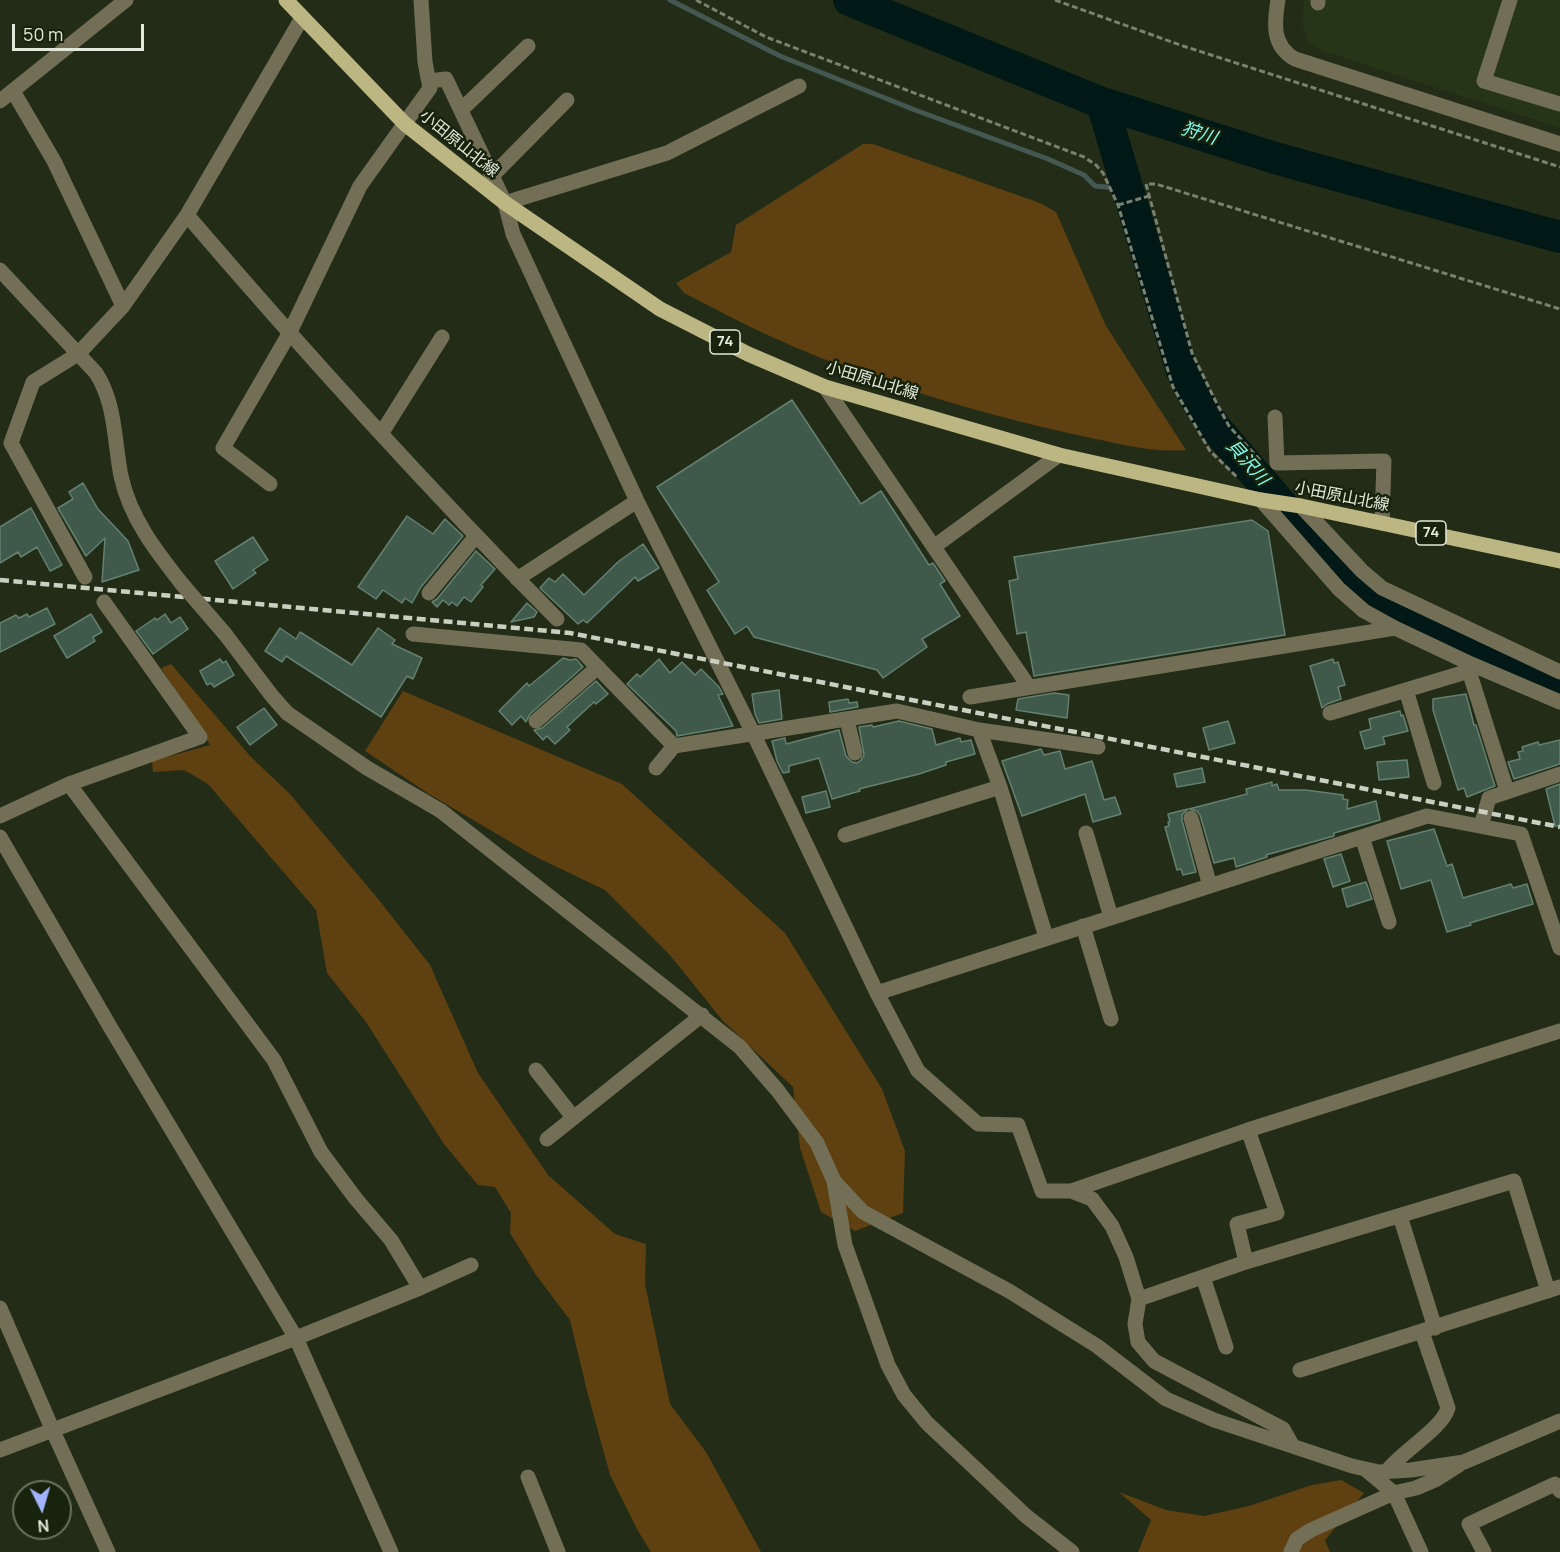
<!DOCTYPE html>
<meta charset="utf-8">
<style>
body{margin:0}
#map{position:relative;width:1560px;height:1552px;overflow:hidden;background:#222c17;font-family:Manrope,sans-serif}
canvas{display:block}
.north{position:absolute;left:12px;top:1480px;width:60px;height:60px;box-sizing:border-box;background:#18230d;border:2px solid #69725f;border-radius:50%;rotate:175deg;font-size:16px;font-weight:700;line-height:24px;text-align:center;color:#e2e9db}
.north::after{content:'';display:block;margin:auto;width:21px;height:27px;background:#a1b3fd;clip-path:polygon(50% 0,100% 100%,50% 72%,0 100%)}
.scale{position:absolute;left:12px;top:24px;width:132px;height:27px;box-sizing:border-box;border:3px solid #e2e9db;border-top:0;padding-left:8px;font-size:18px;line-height:21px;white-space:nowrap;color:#e2e9db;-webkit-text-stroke:4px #18230d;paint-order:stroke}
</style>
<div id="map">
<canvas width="1560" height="1552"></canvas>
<div class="north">N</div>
<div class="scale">50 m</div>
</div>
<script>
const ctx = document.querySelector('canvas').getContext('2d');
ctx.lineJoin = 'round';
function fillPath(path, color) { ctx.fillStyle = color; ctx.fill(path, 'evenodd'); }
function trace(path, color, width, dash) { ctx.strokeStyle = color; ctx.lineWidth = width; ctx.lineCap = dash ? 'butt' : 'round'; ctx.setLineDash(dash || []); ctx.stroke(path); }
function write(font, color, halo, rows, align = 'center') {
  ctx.font = font + ' Manrope,"Noto Sans JP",sans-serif'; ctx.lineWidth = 5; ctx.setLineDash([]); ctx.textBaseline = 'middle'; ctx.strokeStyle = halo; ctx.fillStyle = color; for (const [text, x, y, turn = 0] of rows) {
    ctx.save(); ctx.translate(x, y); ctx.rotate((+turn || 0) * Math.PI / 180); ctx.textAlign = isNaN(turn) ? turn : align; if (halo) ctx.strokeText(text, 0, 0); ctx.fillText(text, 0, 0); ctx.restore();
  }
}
fillPath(new Path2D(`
 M1304,0H1560V128L1317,49L1307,39L1302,24Z`), '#263417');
fillPath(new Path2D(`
 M863,144H873L1040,203L1056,212L1106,326L1186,450C1151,453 1116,443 1082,436C980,414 870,381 774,338C743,324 714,308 684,293L676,283L731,252L736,225Z
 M171,664L251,757L289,793L379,900L430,965L478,1073L548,1175L615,1234L646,1244L645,1284L670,1404L706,1452L761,1552H651L637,1529L610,1475L587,1391L570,1320L536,1275L510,1233L511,1213L495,1187L478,1185L444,1144L366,1022L327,973L316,910L208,784L184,770L153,772L152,761L210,745L161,668Z
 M403,691L622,784L785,933L882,1089L905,1151L903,1213L855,1231L821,1212L800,1148L793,1087L723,1021L669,954L605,890L536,857L429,794L365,751Z
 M1341,1480L1364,1493L1325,1540L1330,1552H1138L1151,1520L1119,1492L1166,1510L1204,1516L1249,1506L1312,1485Z`), '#5f4011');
trace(new Path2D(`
 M670,0L780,56L915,110L1048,159L1084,175L1095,186L1128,189`), '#445751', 5);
trace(new Path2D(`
 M849,0L1102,103L1275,158L1560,237
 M1102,103L1182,371L1196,399L1213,425L1282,505L1371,600L1560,687`), '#001816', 32);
const building = new Path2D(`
 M792,400L861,504L881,491L929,565L933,563L945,581L940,584L960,616L922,639L927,647L883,678L877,670L754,637L747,626L735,634L707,590L719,582L657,487Z
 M83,483L98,509L128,541L139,570L102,582L105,538L86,556L58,508L73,499L69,492Z
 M31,508L62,565L50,571L37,547L21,557L18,552L0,563V527Z
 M407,516L433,534L445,519L463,536L421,587L412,603L405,598L402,603L383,590L376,599L358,587Z
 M1252,520L1268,531L1285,635L1034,676L1026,632L1017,634L1009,581L1018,579L1014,557Z
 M253,537L268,560L253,570L256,573L233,589L215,561Z
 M643,544L659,568L638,581L635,577L587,623L583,620L578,624L540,588L549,578L555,582L563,574L584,595L619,561Z
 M476,551L495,569L481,585L483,587L471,602L464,597L457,606L452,602L449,605L443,600L437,607L432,602L437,599Z
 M527,603L537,612L534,617L511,622Z
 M47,608L55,624L0,652V623L16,615L19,618L27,614L29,617Z
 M91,614L102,632L93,637L95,641L67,658L54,636Z
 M165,614L171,623L180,617L188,629L153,654L136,631L155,618L157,620Z
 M280,628L296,639L300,632L352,665L378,628L395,640L392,644L422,658L413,679L407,676L381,717L286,656L282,662L265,651Z
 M563,658L570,660L576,659L583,667L530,714L526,722L521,716L512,725L499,711L527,683L529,686Z
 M220,659L223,663L226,661L234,675L214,687L211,683L207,685L200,671Z
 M659,659L670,673L682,662L695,675L701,669L719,687L723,694L718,695L733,726L677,736L676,731L627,684L637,674L640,677Z
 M1333,659L1334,663L1338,662L1345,685L1338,687L1341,699L1327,704L1322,708L1310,666Z
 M596,681L608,694L596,704L594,702L567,727L570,730L555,744L547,736L543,740L534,730L542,728Z
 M779,690L782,719L759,723L755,714L752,694Z
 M1054,693L1069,695L1067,718L1016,710L1018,699Z
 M1466,694L1474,725H1476L1495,786L1467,797L1464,788L1458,790L1433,710V699Z
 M848,699L849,703L857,702L858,707L830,712L829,702Z
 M264,708L277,725L250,745L237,727Z
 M1400,711L1401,716L1403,715L1408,731L1383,737L1385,744L1365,749L1360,732L1371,729L1369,719Z
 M899,721L932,729L936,745L960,738L961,742L971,740L975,754L946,762V765L919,774L859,789L860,791L832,799L819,758L789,766V772L783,773L777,761L772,741L785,738L786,744L839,730L846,756L852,762L857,763L861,760L864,755L859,727L872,725L873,727Z
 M1228,721L1235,743L1209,750L1203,728Z
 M1560,740V764L1514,779L1508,762L1520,759L1518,752L1523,751L1522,747L1538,742L1539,745Z
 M1041,749L1044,755L1060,751L1065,769L1092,761L1104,800L1115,797L1121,814L1093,822L1085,794L1022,816L1002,761Z
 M1407,760L1409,777L1379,780L1377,762Z
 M1202,768L1205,782L1177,787L1174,774Z
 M1272,782V786L1277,784L1279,790H1306L1343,795V799L1348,800L1347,809L1376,801L1380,820L1334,833V836L1266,855L1267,857L1236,867L1234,858L1214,863L1200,815L1197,811L1189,809L1247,794L1246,789Z
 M1560,784V826H1555L1546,789Z
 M826,791L830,807L806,813L802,797Z
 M1188,809L1182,815V820L1196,872L1183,875L1181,869L1177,870L1165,827L1169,826L1168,822H1170L1168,814Z
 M1434,829L1447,866L1452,864L1463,898L1511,884L1513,888L1527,884L1533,904L1470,923L1471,925L1447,932L1431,880L1401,889L1387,841Z
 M1341,854L1350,881L1333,887L1324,859Z
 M1366,882L1372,899L1347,907L1342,889Z`);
fillPath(building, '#3f5a4a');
trace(building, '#648070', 1.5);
trace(new Path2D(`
 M696,0L766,37L1084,157L1096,165L1103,173L1118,205L1173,387L1210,451L1238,478
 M1055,0L1183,46L1560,167
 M1118,205L1149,196
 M1260,460L1229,426L1217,404L1192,353L1146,184H1156L1560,309`), '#798170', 3, [6, 3]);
trace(new Path2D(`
 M1278,0C1274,24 1272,46 1295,59L1560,144
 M1510,0L1484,81L1560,104
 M1318,3V0
 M429,81L446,79L505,203L513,234L637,501L754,735L877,993L918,1071L978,1124L1018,1125L1042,1191H1071L1092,1199L1112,1226L1126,1257L1139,1299L1135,1324L1138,1342L1154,1361L1283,1429L1292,1445
 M13,91L54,161L123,306
 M0,101L126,0
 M461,110L528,46
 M492,176L567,100
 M505,203L667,153L799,86
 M187,215C306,354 429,489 557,619
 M0,270L96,373C116,404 114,441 121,476C130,518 156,551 182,584
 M825,387L1029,687
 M1275,417L1277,463L1384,461L1382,523
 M381,434L442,337
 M270,484L223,448L289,334L360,186L430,88L425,62L421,0
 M1261,500L1339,589L1364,611L1395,628L1471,664L1560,702
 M1301,506L1362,571L1382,588L1560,672
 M935,546L1059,455
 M85,577L11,443L33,382L78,354L123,306L187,215L302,18
 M517,579L637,501
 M429,593L476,536
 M225,634L272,696L287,713L367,768L441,811L740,1047L778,1091L817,1143L834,1181L845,1245L888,1365L904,1395L927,1423L1026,1516L1072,1552
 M413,634L581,650L674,746L897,711L979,730L1098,747
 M1471,664L1469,671L1507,791
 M1406,690L1434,783
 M970,697L1395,628
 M1330,713L1469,671
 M847,720L855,753
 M536,721L598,667
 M979,730L1000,787L1046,937
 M656,768L674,746
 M69,784L274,1060L321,1152L356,1199L391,1240L420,1288
 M0,816L69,784L200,737L104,602
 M1191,818L1210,886
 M1481,826L1489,798L1560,774
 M1086,833L1111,917
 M845,835L1000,787
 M0,837L109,1025L296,1338L391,1552
 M1362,837L1389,922
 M1083,926L1111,1019
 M877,993L1427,816L1521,834L1560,948
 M536,1070L573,1117
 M547,1139L702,1015
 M834,1181L863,1212L1009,1291L1097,1346L1166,1399L1214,1420L1352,1466L1379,1472L1411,1470L1464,1462L1560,1421
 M1071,1191L1248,1130L1560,1031
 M1400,1216L1435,1328
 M1246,1262L1237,1224L1277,1213L1248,1130
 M1203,1277L1226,1347
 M1139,1299L1246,1262L1514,1181L1548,1291
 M0,1308L53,1431L108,1552
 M1300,1370L1560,1287
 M0,1450L296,1338L420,1288L471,1265
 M1366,1470L1394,1493L1421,1552
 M1387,1471C1402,1451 1442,1429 1448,1408L1422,1332
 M528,1477L558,1552
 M1291,1552L1297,1539L1311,1530L1394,1493L1416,1488L1437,1479L1459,1465
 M1484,1552L1469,1524L1555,1484L1560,1491`), '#726f56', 15);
trace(new Path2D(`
 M286,0L405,124L505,203L660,309L748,354L825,387L1059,455L1261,500L1301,506L1560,561`), '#bcb682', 15);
trace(new Path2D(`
 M0,580L570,633L1560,827`), '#c9d0c2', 4.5, [9, 4.5]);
trace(new Path2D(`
 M182,584L225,634`), '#726f56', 15);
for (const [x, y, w] of [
 [725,342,30],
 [1431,533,30]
]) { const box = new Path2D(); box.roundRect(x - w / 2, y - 12, w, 24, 4.5); ctx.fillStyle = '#18230d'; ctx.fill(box); trace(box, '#e2e9db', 1.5); }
write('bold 15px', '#e2e9db', null, [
 ["74",725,342],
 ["74",1431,533]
]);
write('16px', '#e2e9db', '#18230d', [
 ["小田原山北線",459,144,39],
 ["小田原山北線",872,381,17],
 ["小田原山北線",1342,497,11]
]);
write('italic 18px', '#82fcf1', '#18230d', [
 ["狩川",1199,134,18],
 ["貝沢川",1247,463,48]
]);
</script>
